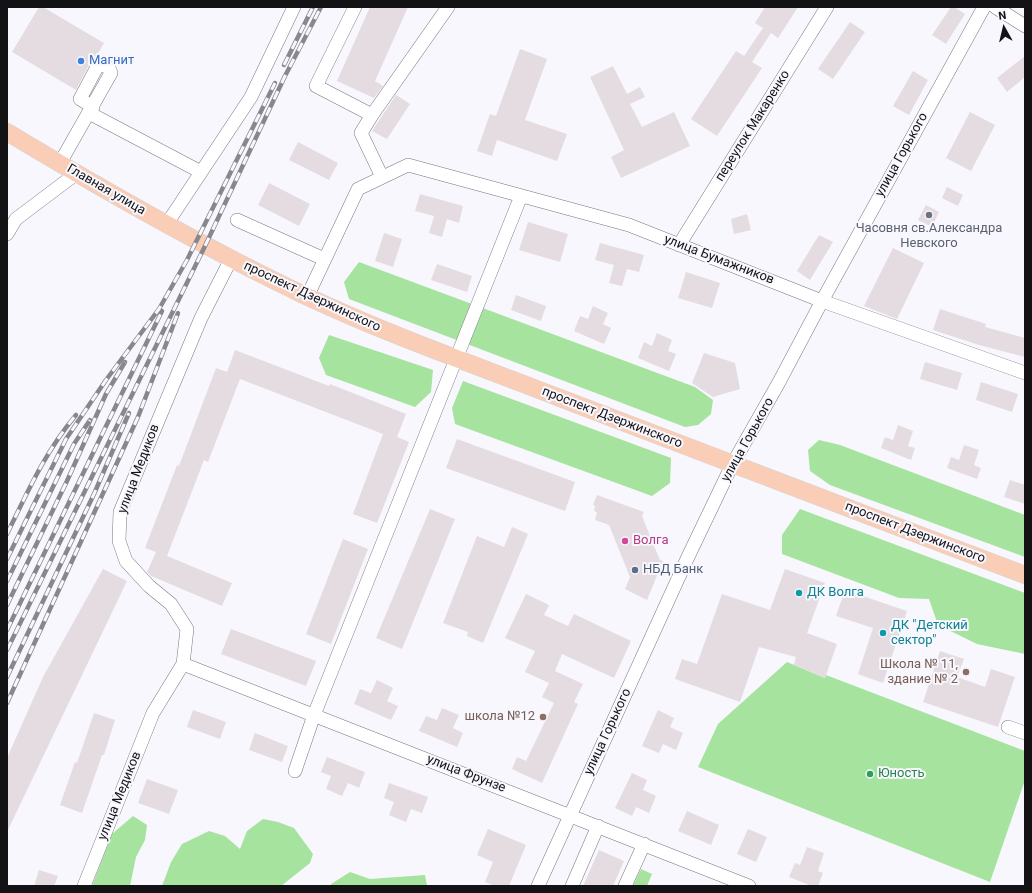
<!DOCTYPE html>
<meta charset="utf-8">
<style>
body{margin:0}
#map{position:relative;width:1032px;height:893px;overflow:hidden;background:#f8f7fe;font-family:Roboto,sans-serif}
canvas{display:block}
.frame{position:absolute;inset:0;border:8px solid #131316;pointer-events:none}
.north{position:absolute;left:984px;top:8px;width:40px;height:40px;-webkit-text-stroke:3px #f8f7fe;paint-order:stroke;rotate:352deg;font-size:11px;font-weight:700;line-height:16px;text-align:center;color:#131316}
.north::after{content:'';display:block;margin:auto;width:14px;height:18px;background:#131316;clip-path:polygon(50% 0,100% 100%,50% 72%,0 100%)}
</style>
<div id="map">
<canvas width="1032" height="893"></canvas>
<div class="frame"></div>
<div class="north">N</div>
</div>
<script>
const ctx = document.querySelector('canvas').getContext('2d');
ctx.lineJoin = 'round';
function fillPath(path, color) { ctx.fillStyle = color; ctx.fill(path, 'evenodd'); }
function trace(path, color, width, dash) { ctx.strokeStyle = color; ctx.lineWidth = width; ctx.lineCap = dash ? 'butt' : 'round'; ctx.setLineDash(dash || []); ctx.stroke(path); }
function write(font, color, halo, rows, align = 'center') {
  ctx.font = font + ' Roboto,sans-serif'; ctx.lineWidth = 4; ctx.setLineDash([]); ctx.textBaseline = 'middle'; ctx.strokeStyle = halo; ctx.fillStyle = color; for (const [text, x, y, turn = 0] of rows) {
    ctx.save(); ctx.translate(x, y); ctx.rotate((+turn || 0) * Math.PI / 180); ctx.textAlign = isNaN(turn) ? turn : align; if (halo) ctx.strokeText(text, 0, 0); ctx.fillText(text, 0, 0); ctx.restore();
  }
}
fillPath(new Path2D(`
 M359,262L695,387L713,400L711,414L698,425L685,427L349,299L344,282Z
 M329,335L433,370L431,392L415,407L326,375L319,358Z
 M463,381L671,458L670,483L652,496L455,424L452,408Z
 M819,440L840,445L1025,515V557L830,485L810,471L808,450Z
 M800,509L1025,593V654L977,644L938,625L929,599L899,598L782,554V535Z
 M787,662L825,678L826,675L1025,751V780L990,882L698,767L718,724Z
 M133,816L147,825L145,840L136,857L130,886H92L112,834Z
 M263,819L278,822L294,828L313,854L310,863L281,886H162L171,862L182,844L209,831L225,836L240,849L247,831Z
 M641,869L652,874L647,886H633Z
 M350,872L370,879L425,875L427,886H331V884Z`), '#a5e39e');
fillPath(new Path2D(`
 M39,7H43L104,43L95,59L90,63L76,90L12,52Z
 M370,7H408L375,81L383,86L374,98L337,81Z
 M765,7H798L778,38L771,33L752,62L762,68L717,136L691,119L736,51L744,56L763,28L755,23Z
 M951,7H954L965,14L946,44L932,35Z
 M850,22L865,32L833,79L818,69Z
 M520,49L547,59L525,120L567,134L557,161L497,140L492,156L477,151L490,114L496,116Z
 M1025,56V77L1007,92L997,78Z
 M613,66L627,94L640,87L645,97L630,104L642,127L674,112L690,146L621,178L611,157L624,150L590,77Z
 M913,71L928,80L909,115L893,106Z
 M396,95L410,104L387,139L372,131Z
 M970,112L995,125L971,171L946,158Z
 M298,142L338,163L329,180L289,160Z
 M269,183L310,204L299,226L258,205Z
 M947,187L963,195L958,206L942,198Z
 M420,194L463,206L459,223L447,219L442,237L429,233L434,216L415,211Z
 M926,205L939,212L932,227L918,220Z
 M747,214L751,230L734,234L731,219Z
 M528,222L568,234L560,262L519,250Z
 M384,233L402,239L393,267L375,261Z
 M819,235L833,242L810,280L797,271Z
 M600,243L644,255L639,272L627,269L622,286L609,283L614,265L595,260Z
 M893,248L924,263L897,319L864,306Z
 M437,264L472,276L467,292L431,280Z
 M686,272L720,283L712,308L678,298Z
 M516,295L546,306L541,321L511,310Z
 M593,306L608,313L603,324L611,328L604,344L574,331L580,316L588,319Z
 M940,309L986,324L985,327L1025,338V357L979,345L933,330Z
 M657,333L672,340L668,351L676,354L669,371L638,358L644,342L652,346Z
 M235,350L329,386L330,384L406,414L397,437L409,442L377,523L353,514L383,434L240,379L208,462L204,460L167,556L232,583L222,606L151,576L147,572L156,552L145,548L177,465L179,466L216,368L227,372Z
 M704,353L735,363L740,389L713,397L692,383Z
 M925,362L962,373L957,390L920,379Z
 M981,382L1018,394L1012,412L976,400Z
 M898,425L913,431L908,446L915,448L911,460L881,448L885,437L893,440Z
 M457,439L575,482L565,511L446,468Z
 M964,445L979,450L974,465L981,468L977,479L947,468L951,457L959,460Z
 M1010,480L1025,485V504L1004,497Z
 M597,495L644,512L642,516L654,546L660,560L663,561L647,600L625,589L630,577L609,525L595,520L597,512L594,511L595,506L593,505Z
 M430,509L455,519L402,649L376,638Z
 M512,527L528,534L483,643L467,636L468,632L443,623L477,536L504,547Z
 M343,539L368,549L331,644L306,634Z
 M103,569L127,581L7,832V758L43,677Z
 M785,569L825,583L807,633L837,644L825,678L794,665L796,657L759,647L740,702L675,679L682,659L697,664L722,594L770,610Z
 M845,590L907,611L883,683L858,674L873,628L836,616Z
 M526,594L549,605L544,615L568,626L574,614L631,641L614,678L562,654L555,671L583,684L574,702L578,704L542,783L512,769L517,757L526,761L554,703L542,697L549,683L525,672L535,651L505,638Z
 M231,629L316,661L306,686L221,654Z
 M940,651L964,659L957,677L985,687L991,669L1015,677L998,727L923,702Z
 M377,680L393,688L387,701L398,706L391,720L354,704L360,689L371,693Z
 M442,708L459,715L453,728L463,733L457,747L419,731L426,716L437,720Z
 M193,710L226,722L220,739L187,727Z
 M658,710L674,718L670,727L683,733L676,750L663,744L659,753L642,746Z
 M94,713L115,720L104,755H102L82,813L60,805L75,762L77,763Z
 M255,733L288,746L282,762L249,750Z
 M327,757L365,772L359,788L348,783L342,796L326,789L331,776L321,772Z
 M632,773L647,780L643,790L656,796L649,813L636,807L632,816L615,808Z
 M147,779L178,790L169,814L138,803Z
 M389,783L428,797L422,813L411,809L406,822L389,815L394,802L384,798Z
 M687,811L719,825L711,845L678,831Z
 M488,829L526,845L509,886H495L485,882L493,862L477,855Z
 M748,829L767,837L756,862L737,854Z
 M807,847L824,853L818,871L823,873L818,886H812L789,877L795,863L800,865Z
 M599,850L624,861L613,886H583Z
 M39,870L58,876L54,886H34Z`), '#e4dce1');
const minor = new Path2D(`
 M355,7L316,86L372,115
 M995,7L1025,26
 M89,113L201,172
 M60,163L111,73L109,68L102,65L97,67L80,99L93,107
 M382,177L361,133L372,115L448,7
 M237,220L324,259
 M166,225L251,97L294,7
 M7,234L16,219L77,173
 M679,245L827,7
 M307,297L358,189L408,165L629,225L822,301L1025,373
 M183,664L749,886
 M1008,727L1025,733
 M295,771L314,715L521,196
 M84,886L153,713L183,664L187,629L171,604L149,586L126,561L119,541L120,512L201,318L231,259
 M538,886L687,559L732,465L778,384L822,301L984,7
 M572,886L598,826
 M625,886L644,844`);
const major = new Path2D(`
 M7,132C105,191 203,247 306,296C389,335 475,365 560,398C715,458 870,516 1025,575`);
trace(minor, '#78777f', 14);
trace(major, '#d5d5d5', 18);
trace(minor, '#fff', 13);
trace(major, '#facdb6', 17);
const rail = new Path2D(`
 M284,65L313,7
 M7,534C28,491 45,452 76,415
 M7,559L66,439L106,380L159,309L187,260L275,83
 M7,581L74,444L90,420
 M7,605L67,481L106,394L125,362
 M7,630L162,311
 M7,650L205,246L285,76L321,7
 M7,677L94,494L129,413
 M7,703L138,417L178,313`);
trace(rail, '#87878c', 4.5);
trace(rail, '#f8f7fe', 3, [9]);
for (const [x, y, r, color] of [
 [81,61,4,"#3f7fe0"],
 [929,215,4,"#6b7280"],
 [625,541,4,"#d1479c"],
 [635,570,4,"#5c6f8a"],
 [799,593,4,"#0f9aa8"],
 [883,633,4,"#0f9aa8"],
 [966,672,4,"#8d6e63"],
 [543,717,4,"#8d6e63"],
 [870,774,4,"#2e9e5b"]
]) { const dot = new Path2D(); dot.arc(x, y, r, 0, 2 * Math.PI); ctx.fillStyle = color; ctx.fill(dot); trace(dot, '#f8f7fe', 1.5); }
write('13px', '#366cbe', '#f8f7fe', [
 ["Магнит",89,61]
], 'left');
write('13px', '#131316', '#f8f7fe', [
 ["переулок Макаренко",753,126,-58],
 ["улица Горького",902,155,-61],
 ["Главная улица",106,190,30],
 ["улица Бумажников",719,260,21],
 ["проспект Дзержинского",312,297,25],
 ["проспект Дзержинского",612,418,21],
 ["улица Горького",748,440,-61],
 ["улица Медиков",139,469,-69],
 ["проспект Дзержинского",915,533,21],
 ["улица Горького",608,732,-65],
 ["улица Фрунзе",466,774,21],
 ["улица Медиков",120,796,-68]
]);
write('13px', '#5b616d', '#f8f7fe', [
 ["Часовня св.Александра",929,229],
 ["Невского",929,244]
]);
write('13px', '#b23c85', '#f8f7fe', [
 ["Волга",633,541]
], 'left');
write('13px', '#4e5e75', '#f8f7fe', [
 ["НБД Банк",643,570]
], 'left');
write('13px', '#0d838f', '#f8f7fe', [
 ["ДК Волга",807,593],
 ["ДК \"Детский",891,626],
 ["сектор\"",891,641]
], 'left');
write('13px', '#785e54', '#f8f7fe', [
 ["Школа № 11,",958,665],
 ["здание № 2",958,680],
 ["школа №12",535,717]
], 'right');
write('13px', '#27864d', '#f8f7fe', [
 ["Юность",878,774]
], 'left');
</script>
